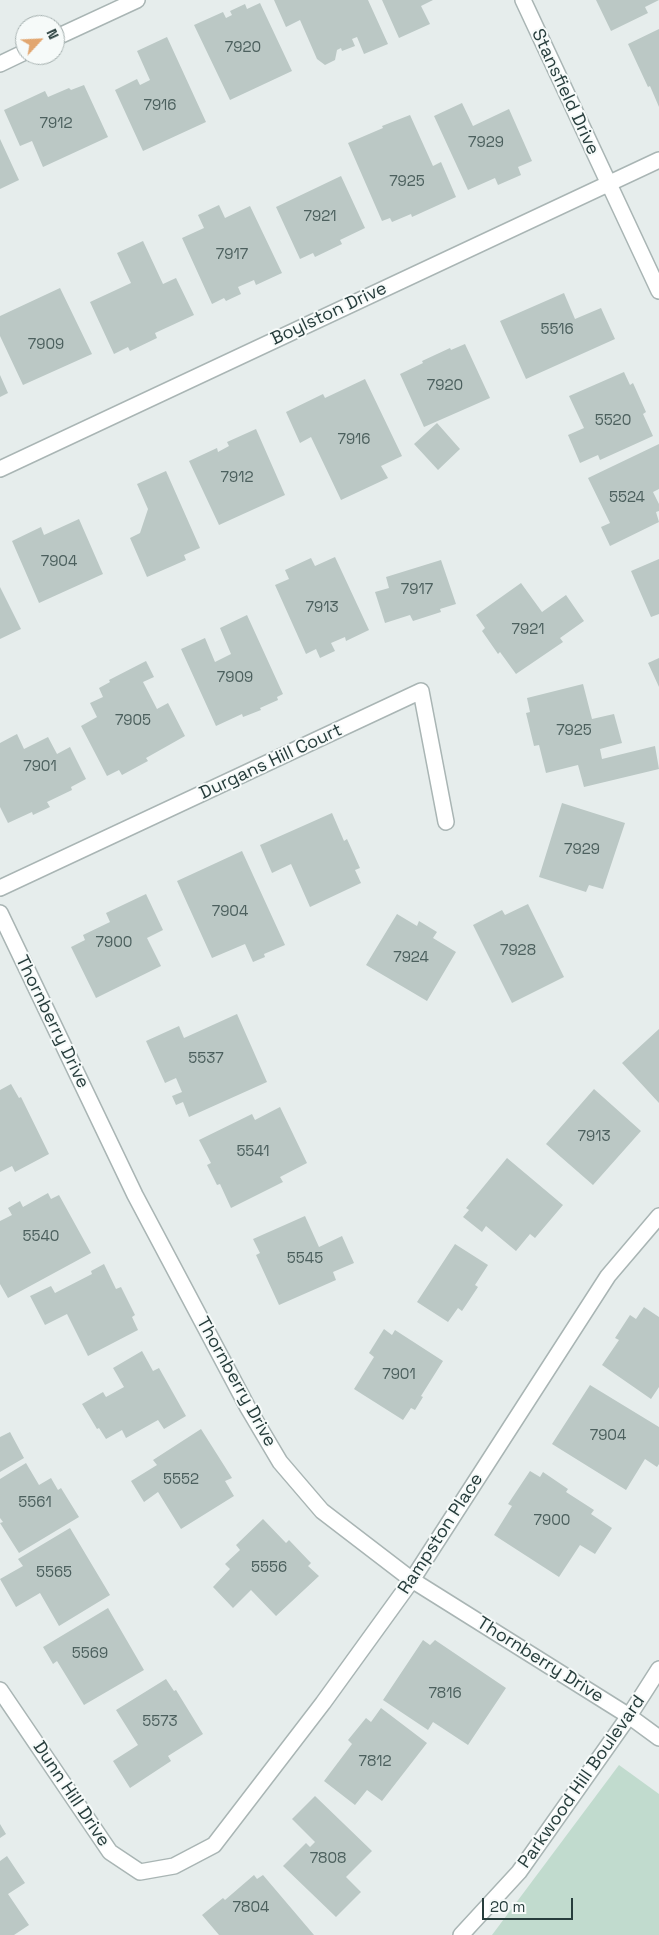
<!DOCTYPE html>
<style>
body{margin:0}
#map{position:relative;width:659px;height:1935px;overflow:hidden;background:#e6edec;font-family:"Space Grotesk",sans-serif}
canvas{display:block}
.north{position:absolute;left:15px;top:15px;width:50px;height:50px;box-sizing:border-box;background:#f6faf9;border:1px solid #a3aead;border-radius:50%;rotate:65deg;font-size:14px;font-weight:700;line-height:20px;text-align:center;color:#273d3c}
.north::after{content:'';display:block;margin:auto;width:18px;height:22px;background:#e2a66f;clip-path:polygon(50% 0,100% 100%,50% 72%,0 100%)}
.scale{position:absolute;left:482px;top:1898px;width:91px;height:22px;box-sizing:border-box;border:2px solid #273d3c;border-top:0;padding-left:6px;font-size:15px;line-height:18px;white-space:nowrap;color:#273d3c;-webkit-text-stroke:4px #f6faf9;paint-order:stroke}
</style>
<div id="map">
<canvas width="659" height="1935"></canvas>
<div class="north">N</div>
<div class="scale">20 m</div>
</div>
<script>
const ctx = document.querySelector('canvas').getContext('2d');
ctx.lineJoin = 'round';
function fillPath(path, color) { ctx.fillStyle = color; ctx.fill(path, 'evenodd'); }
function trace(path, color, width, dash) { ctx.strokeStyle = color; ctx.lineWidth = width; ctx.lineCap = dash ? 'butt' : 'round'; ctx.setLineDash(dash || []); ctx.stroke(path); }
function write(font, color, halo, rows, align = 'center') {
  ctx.font = font + ' "Space Grotesk",sans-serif'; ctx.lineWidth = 4; ctx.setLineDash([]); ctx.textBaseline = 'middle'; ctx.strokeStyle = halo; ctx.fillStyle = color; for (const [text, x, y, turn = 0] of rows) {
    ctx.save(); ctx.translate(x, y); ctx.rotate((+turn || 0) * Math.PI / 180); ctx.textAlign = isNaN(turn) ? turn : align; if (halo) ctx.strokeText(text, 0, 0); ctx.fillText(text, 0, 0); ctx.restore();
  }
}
fillPath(new Path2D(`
 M619,1765L659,1794V1935H492Z`), '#c1dbce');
fillPath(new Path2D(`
 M274,0H368L388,44L364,54L357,37L352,39L355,46L342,51L341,48L337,50L335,60L325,65L317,59L300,20L286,27Z
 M382,0H433L421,6L430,24L399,38Z
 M596,0H659L645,7L648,13L611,31Z
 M260,3L292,71L230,100L194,25L223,12L226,18L232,15L230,11L245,4L247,9Z
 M659,29V107L650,86L648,87L628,44Z
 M167,37L206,122L143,151L115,90L137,79L140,85L150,80L137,51Z
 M84,85L108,137L43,167L32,141L20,146L4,110L45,91L48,97L69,88L71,90Z
 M462,103L473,126L509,109L532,161L518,167L521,175L498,185L495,178L468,190L434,116Z
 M410,115L433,166L441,162L456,197L412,217L411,214L392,222L390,218L382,221L348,143L383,128L382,126Z
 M0,139L19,180L0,189Z
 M341,176L365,228L340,240L342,244L315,257L313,253L300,259L276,207Z
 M219,205L225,218L250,206L282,273L256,285L254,280L238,287L241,294L226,301L224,298L212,304L182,238L204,228L198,215Z
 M143,241L163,284L176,278L194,315L155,333L157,338L130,351L128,347L114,354L90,302L131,283L117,253Z
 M60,288L92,354L23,385L0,336V316Z
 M564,293L575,319L601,308L615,339L526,379L500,321Z
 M465,344L490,398L424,427L400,374L423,363L422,361L450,348L451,350Z
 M624,372L630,385L633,383L646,412L643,414L653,436L600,460L598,455L580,463L568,435L584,428L569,396Z
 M0,375L8,393L0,397Z
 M365,379L402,456L381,466L388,478L341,500L311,437L300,443L286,412L323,394L325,398Z
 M437,423L460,449L438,470L414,444Z
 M256,429L285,495L219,525L189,461L217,448L218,452L229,446L227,442Z
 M659,444V489L653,492L659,504V511L656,512L659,522L610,546L601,527L610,523L588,478Z
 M166,471L200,548L184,555L186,560L147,577L130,538L140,533L148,509L137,484Z
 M79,519L103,574L39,603L12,541L41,527L44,535Z
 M335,557L369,630L346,641L345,637L331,643L335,651L320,658L316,649L306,654L275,585L289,579L285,570L311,558L315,566Z
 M659,559V614L651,617L631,571Z
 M441,560L456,604L440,609L441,612L413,621L410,615L385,623L375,592L389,588L386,577Z
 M521,583L542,612L566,595L584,621L560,638L563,642L516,674L500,652L498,654L482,631L485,628L476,615Z
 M0,587L21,629L0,639Z
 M247,615L283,694L277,697L278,700L260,708L261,710L243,717L242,714L216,726L181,649L205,638L215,662L231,654L220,628Z
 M659,658V687L648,663Z
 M146,661L154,677L143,682L157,709L168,703L185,736L146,758L148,761L122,775L119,770L107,776L81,726L97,717L90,703L103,697L99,688L110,682L109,680Z
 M583,684L592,719L614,714L622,743L600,749L602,759L655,746L659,769L584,787L578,765L546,773L539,745L534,746L526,713L530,712L527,698Z
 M17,734L24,749L48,737L57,754L70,747L86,779L71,787L72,790L47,802L50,807L33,815L32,812L8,823L0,807V743Z
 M562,803L625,823L603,889L589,885L586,892L539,877Z
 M332,813L344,841L347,839L360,868L355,870L361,883L310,907L291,864L272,873L260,845Z
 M242,851L285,945L264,954L265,957L253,962L245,944L212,958L177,881Z
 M146,894L163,930L147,938L161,966L96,998L71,947L85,940L83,935L110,922L106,913Z
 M528,904L564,977L512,1003L473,925L502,910L505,915Z
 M397,914L417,926L419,921L437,932L433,938L456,952L427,1001L366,965Z
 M237,1014L267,1082L189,1117L183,1102L176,1105L172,1096L182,1092L176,1078L165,1083L146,1041L179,1026L184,1038Z
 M659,1029V1103L622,1063Z
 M11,1084L19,1098L21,1097L49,1154L15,1172L12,1166L0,1172V1090Z
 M594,1089L641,1131L593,1185L546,1144Z
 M280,1107L307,1163L280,1177L283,1182L231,1208L220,1184L217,1185L207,1165L211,1163L199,1140L252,1114L255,1120Z
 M507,1158L563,1205L535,1238L530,1234L516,1251L486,1226L482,1232L463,1217L469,1210L466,1208Z
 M48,1193L51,1199L59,1195L91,1253L8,1298L0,1284V1221L12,1215L8,1208L20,1201L23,1207Z
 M305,1216L319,1247L342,1236L354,1263L333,1272L336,1280L279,1305L256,1255L260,1253L253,1239Z
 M455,1244L488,1265L475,1285L478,1287L462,1311L458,1308L448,1322L417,1302Z
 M104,1264L116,1289L121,1287L135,1315L132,1317L138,1330L88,1356L67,1314L45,1325L30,1296L51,1286L55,1293L92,1274L91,1271Z
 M644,1307L659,1317V1387L651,1399L602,1365L619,1340L615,1338L630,1315L636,1319Z
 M384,1329L392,1335L395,1330L443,1361L421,1396L423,1397L415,1410L411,1408L403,1420L354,1389L374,1357L369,1353Z
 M142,1351L153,1371L159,1368L186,1416L164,1429L158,1420L126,1438L122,1430L106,1439L99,1428L97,1429L82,1404L103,1392L106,1397L124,1387L113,1368Z
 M590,1385L659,1427V1464L657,1467L645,1459L626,1490L552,1444Z
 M201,1429L232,1478L225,1481L234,1496L181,1529L158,1492L144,1502L131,1481L157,1465L153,1460Z
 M10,1432L24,1458L0,1472V1437Z
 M26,1463L39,1485L51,1478L58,1490L61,1488L79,1517L19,1553L0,1523L3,1522L0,1518V1479Z
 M530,1471L540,1477L543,1472L568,1489L566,1492L594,1510L591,1514L612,1528L595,1554L580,1545L559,1577L494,1535L512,1506L508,1504Z
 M263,1519L286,1543L289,1540L311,1563L308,1566L319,1576L276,1616L251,1590L233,1608L213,1587L230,1569L225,1564L240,1550L236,1545Z
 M70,1528L110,1595L59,1626L40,1593L16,1607L0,1579L23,1566L18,1559Z
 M108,1608L144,1670L84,1705L57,1661L53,1664L43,1647Z
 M423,1640L430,1645L435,1640L506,1688L468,1745L433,1722L428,1730L383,1700Z
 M166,1679L174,1691L176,1690L203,1734L168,1756L171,1761L130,1788L113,1761L138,1745L116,1710Z
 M381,1708L427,1743L382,1801L367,1790L355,1805L324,1781L352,1744L348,1740L366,1718L371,1722Z
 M315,1796L372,1851L346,1877L361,1892L336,1917L283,1866L306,1843L310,1847L315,1842L292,1819Z
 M0,1824L6,1834L0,1838Z
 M7,1856L25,1883L8,1894L29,1925L14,1935H0V1861Z
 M254,1875L257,1879L263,1875L314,1935H219L202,1915L223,1898L225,1900Z`), '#bbc8c5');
const service = new Path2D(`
 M629,1716L659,1738`);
const minor = new Path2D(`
 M523,0L659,291
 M55,38L137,0
 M0,64L25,52
 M0,469L659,160
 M0,888L421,691L446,822
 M0,913L135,1195L248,1408L280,1462L322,1511L412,1580L629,1716
 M0,1690L110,1852L140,1872L174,1866L214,1845L323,1703L412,1580L608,1276L659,1216`);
const tertiary = new Path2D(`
 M461,1935L519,1872L629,1716L659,1669`);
trace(service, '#a9b5b4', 18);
trace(minor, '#a9b5b4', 18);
trace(tertiary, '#a9b5b4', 18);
trace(service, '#fff', 15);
trace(minor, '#fff', 15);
trace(tertiary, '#fff', 15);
write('15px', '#4c605e', null, [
 ["7920",243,48],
 ["7916",160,106],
 ["7912",56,124],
 ["7929",486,143],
 ["7925",407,182],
 ["7921",320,217],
 ["7917",232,255],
 ["5516",557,330],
 ["7909",46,345],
 ["7920",445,386],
 ["5520",613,421],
 ["7916",354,440],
 ["7912",237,478],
 ["5524",627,498],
 ["7904",59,562],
 ["7917",417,590],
 ["7913",322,608],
 ["7921",528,630],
 ["7909",235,678],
 ["7905",133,721],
 ["7925",574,731],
 ["7901",40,767],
 ["7929",582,850],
 ["7904",230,912],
 ["7900",114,943],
 ["7928",518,951],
 ["7924",411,958],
 ["5537",206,1059],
 ["7913",594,1137],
 ["5541",253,1152],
 ["5540",41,1237],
 ["5545",305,1259],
 ["7901",399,1375],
 ["7904",608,1436],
 ["5552",181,1480],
 ["5561",35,1503],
 ["7900",552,1521],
 ["5556",269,1568],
 ["5565",54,1573],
 ["5569",90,1654],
 ["7816",445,1694],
 ["5573",160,1722],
 ["7812",375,1762],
 ["7808",328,1859],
 ["7804",251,1908]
]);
write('18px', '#273d3c', '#f6faf9', [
 ["Stansfield Drive",565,92,65],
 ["Boylston Drive",329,314,-25],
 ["Durgans Hill Court",271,762,-25],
 ["Thornberry Drive",52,1022,64],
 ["Thornberry Drive",236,1382,61],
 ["Rampston Place",441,1534,-57],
 ["Thornberry Drive",540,1660,32],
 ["Parkwood Hill Boulevard",582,1782,-55],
 ["Dunn Hill Drive",71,1794,56]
]);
</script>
